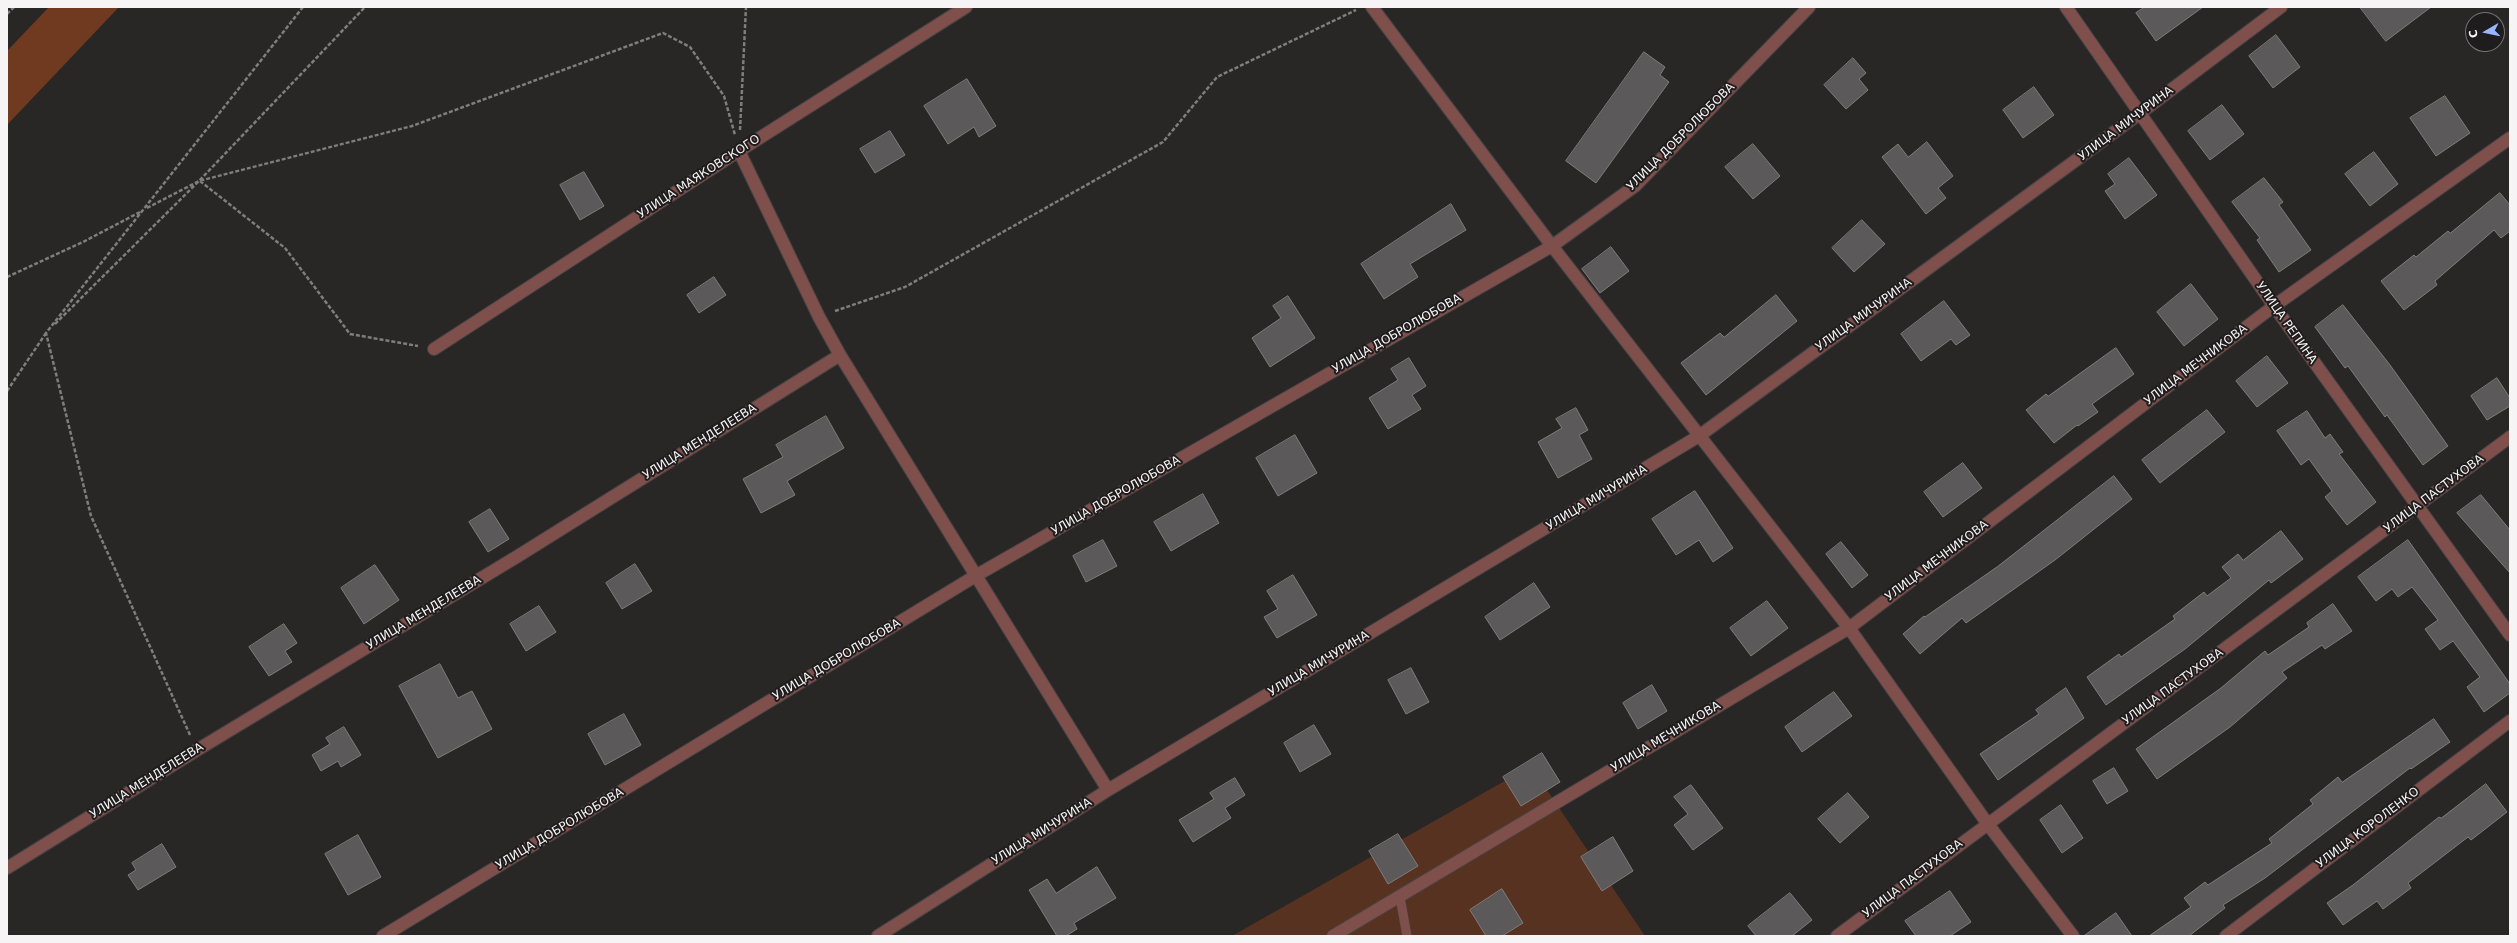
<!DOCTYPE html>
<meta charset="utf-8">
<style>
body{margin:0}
#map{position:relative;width:2517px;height:943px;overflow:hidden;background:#292626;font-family:"DejaVu Sans",sans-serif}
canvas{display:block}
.frame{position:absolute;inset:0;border:8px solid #f6f4f4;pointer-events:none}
.north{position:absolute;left:2465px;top:12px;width:40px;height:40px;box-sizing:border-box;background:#1f1c1d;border:1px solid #757273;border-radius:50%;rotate:261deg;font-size:11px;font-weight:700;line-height:16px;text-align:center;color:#f6f4f4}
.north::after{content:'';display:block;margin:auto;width:14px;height:18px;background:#99b5fd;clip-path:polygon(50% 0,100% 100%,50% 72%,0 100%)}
</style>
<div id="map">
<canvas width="2517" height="943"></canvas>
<div class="frame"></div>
<div class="north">С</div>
</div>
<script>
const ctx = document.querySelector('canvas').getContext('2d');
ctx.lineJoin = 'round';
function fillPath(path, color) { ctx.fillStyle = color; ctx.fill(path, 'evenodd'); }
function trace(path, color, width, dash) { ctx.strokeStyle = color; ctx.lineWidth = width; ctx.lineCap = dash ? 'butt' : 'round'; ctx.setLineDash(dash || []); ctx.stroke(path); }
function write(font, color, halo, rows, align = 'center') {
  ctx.font = font + ' "DejaVu Sans",sans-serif'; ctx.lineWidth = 4; ctx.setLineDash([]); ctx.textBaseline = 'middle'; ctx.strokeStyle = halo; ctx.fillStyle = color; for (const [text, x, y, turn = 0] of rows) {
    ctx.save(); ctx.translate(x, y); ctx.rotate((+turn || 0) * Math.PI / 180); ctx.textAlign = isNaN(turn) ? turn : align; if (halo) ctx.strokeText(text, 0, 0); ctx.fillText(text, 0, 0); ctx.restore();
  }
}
fillPath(new Path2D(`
 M1531,766L1645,936H1232Z`), '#583221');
fillPath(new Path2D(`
 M49,7H119L7,125V51Z`), '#703a21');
const building = new Path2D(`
 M2145,7H2203L2156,41L2136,13Z
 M2360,7H2431L2386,41Z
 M2276,35L2300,67L2273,88L2249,56Z
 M1644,52L1665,67L1660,75L1669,82L1596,183L1566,161Z
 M1853,58L1866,73L1859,79L1868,90L1846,109L1824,85Z
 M967,79L996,126L979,137L974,127L948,144L924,106Z
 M2034,87L2054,115L2023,138L2003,110Z
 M2445,96L2470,133L2436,156L2410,118Z
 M2222,105L2244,134L2210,160L2188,131Z
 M890,131L905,155L875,173L860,149Z
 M1927,142L1953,176L1938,188L1946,198L1926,214L1882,157L1898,144L1908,157Z
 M1753,144L1780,176L1753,199L1725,167Z
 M2374,152L2398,184L2370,206L2345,174Z
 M2129,158L2157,195L2125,219L2105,191L2115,184L2108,174Z
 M584,172L604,206L580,220L560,185Z
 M2264,178L2283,202L2279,205L2311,250L2279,272L2257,240L2260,238L2232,202Z
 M2500,193L2510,205V231L2501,238L2494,230L2435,281L2437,285L2404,310L2381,281L2414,255L2416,257L2448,231L2450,233Z
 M1451,204L1466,230L1410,264L1418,277L1384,299L1361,264Z
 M1862,220L1885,244L1854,272L1832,248Z
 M1611,247L1629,271L1600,293L1582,269Z
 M714,277L726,295L699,313L687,295Z
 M2191,284L2218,319L2184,346L2157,312Z
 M1776,295L1797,321L1706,395L1681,363L1720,333L1724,337Z
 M1288,296L1315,338L1270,367L1252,338L1281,318L1273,306Z
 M1944,301L1970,335L1956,345L1951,339L1921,361L1901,334Z
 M2343,305L2390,365L2448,446L2423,465L2387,415L2385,417L2348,366L2345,368L2315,327Z
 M2116,348L2134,374L2092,404L2098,412L2078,426L2077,425L2054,443L2026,410L2046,394L2048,396Z
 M2267,356L2288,383L2257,407L2236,381Z
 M1409,358L1426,386L1412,395L1421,409L1388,429L1369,398L1398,380L1391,369Z
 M2497,378L2510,398V406L2487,420L2471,396Z
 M1576,408L1588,430L1579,435L1592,459L1558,478L1538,442L1562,428L1556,419Z
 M2207,410L2225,432L2160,483L2142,460Z
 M2307,411L2325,438L2330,434L2343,452L2339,454L2376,502L2347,525L2325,497L2332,491L2309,459L2301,465L2277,431Z
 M826,416L844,448L787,481L795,495L761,513L743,479L783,457L776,445Z
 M1295,435L1317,473L1278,496L1256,458Z
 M1963,463L1982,488L1943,517L1924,492Z
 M2114,476L2132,499L2055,560L1966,623L1962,618L1920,654L1903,634L1924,616L1925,617L1997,567Z
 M1695,491L1733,548L1713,562L1699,540L1676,555L1652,519Z
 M1203,494L1219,523L1171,551L1154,522Z
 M2481,495L2510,530V573L2457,513Z
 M490,509L509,539L488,552L469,522Z
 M2281,531L2303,559L2271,583L2269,580L2185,649L2106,705L2087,677L2119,654L2121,657L2175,619L2173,616L2204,592L2207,596L2231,578L2222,567L2238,554L2243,560Z
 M1103,540L1117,566L1086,582L1073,556Z
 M2408,540L2510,684V693L2484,712L2467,687L2480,677L2453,641L2440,650L2425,629L2438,620L2412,587L2398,597L2392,589L2376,601L2358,577Z
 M1841,542L1868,575L1852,588L1826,554Z
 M635,564L652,591L622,609L606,583Z
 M375,565L399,600L364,624L341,588Z
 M1293,575L1317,615L1277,638L1264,617L1278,609L1267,591Z
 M1534,583L1550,607L1500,640L1485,617Z
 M1767,601L1788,628L1751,656L1730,628Z
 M2333,604L2352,631L2325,649L2322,645L2282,672L2287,678L2230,727L2157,779L2136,749L2221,688L2265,651L2268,655L2309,627L2307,623Z
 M539,606L556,632L526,651L510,624Z
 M284,624L297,643L285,651L292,662L269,676L249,647Z
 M440,664L458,698L472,691L492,729L438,758L399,686Z
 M1411,668L1429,702L1406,714L1388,680Z
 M1652,685L1667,711L1638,729L1623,703Z
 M2066,688L2084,718L1998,780L1980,754L2039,714L2036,710Z
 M1834,692L1852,716L1802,752L1785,727Z
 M624,714L641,745L605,765L588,734Z
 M2434,719L2450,742L2411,769L2410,768L2265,878L2223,905L2225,908L2189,936H2149L2191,907L2184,898L2205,882L2208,885L2272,843L2269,839L2313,804L2310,800L2338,777L2342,782Z
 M1314,725L1331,754L1300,772L1284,743Z
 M344,727L361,755L341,767L338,761L321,771L312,755L330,744L326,738Z
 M1542,753L1560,782L1521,806L1503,777Z
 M2114,768L2128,791L2107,804L2093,781Z
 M1235,778L1245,795L1225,808L1231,818L1193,842L1179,820L1214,799L1210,793Z
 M2486,784L2507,812L2471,840L2468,837L2408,883L2411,888L2383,909L2377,901L2343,925L2327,903L2353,885L2439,817L2441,818Z
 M1691,785L1723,828L1693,850L1674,825L1688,814L1674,797Z
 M1848,793L1869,817L1840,843L1818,819Z
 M2061,805L2083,838L2062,853L2040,820Z
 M1398,834L1418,866L1388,884L1369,851Z
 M358,835L381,877L348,895L325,854Z
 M1613,837L1633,871L1602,891L1581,857Z
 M162,844L176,867L138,890L128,875L136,870L132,863Z
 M1097,867L1116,898L1074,923L1077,929L1066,936H1057L1029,890L1047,879L1056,893Z
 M1502,889L1523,923L1502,936H1486L1470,910Z
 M1950,891L1971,922L1950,936H1916L1905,921Z
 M1790,893L1812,920L1792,936H1756L1748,926Z
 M2116,913L2132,936H2084Z`);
fillPath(building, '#5b595a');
trace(building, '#7f7c7d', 1);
const service = new Path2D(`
 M1400,897L1407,936`);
const minor = new Path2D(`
 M1372,7L1552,246L1849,628L1987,823L2073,936
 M2066,7L2274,306L2510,635
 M739,151L819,317L840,355L1108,790
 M434,349L739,151L966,7
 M7,868L197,750L518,556L840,355
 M383,936L977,575L1552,246L1635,186L1809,7
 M878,936L1108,790L1699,436L2139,114L2281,7
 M1333,936L1849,628L2274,306L2510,138
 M1837,936L2510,437
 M2226,936L2510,721`);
trace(service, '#464343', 10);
trace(minor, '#464343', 14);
trace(new Path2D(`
 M7,14L14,7
 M740,130L746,7
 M200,181L285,248L350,334L418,346
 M147,208L199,181L412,126L663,33L690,47L724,96L735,135
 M7,277L83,242L142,211
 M835,311L905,287L1163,142L1217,77L1356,10
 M55,324L199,181L365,7
 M7,391L46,333
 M190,735L91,516L46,333L303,7`), '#807d7d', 2.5, [4, 2]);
trace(service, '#7f4f4b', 9);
trace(minor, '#7f4f4b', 12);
write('12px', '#f6f4f4', '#1f1c1d', [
 ["УЛИЦА МИЧУРИНА",2126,124,-37],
 ["УЛИЦА ДОБРОЛЮБОВА",1681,137,-45],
 ["УЛИЦА МАЯКОВСКОГО",699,177,-33],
 ["УЛИЦА МИЧУРИНА",1864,315,-36],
 ["УЛИЦА РЕПИНА",2286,323,55],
 ["УЛИЦА ДОБРОЛЮБОВА",1397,334,-30],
 ["УЛИЦА МЕЧНИКОВА",2196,365,-37],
 ["УЛИЦА МЕНДЕЛЕЕВА",700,442,-32],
 ["УЛИЦА ПАСТУХОВА",2434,494,-37],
 ["УЛИЦА ДОБРОЛЮБОВА",1116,496,-30],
 ["УЛИЦА МИЧУРИНА",1597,498,-31],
 ["УЛИЦА МЕЧНИКОВА",1937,561,-37],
 ["УЛИЦА МЕНДЕЛЕЕВА",424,613,-31],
 ["УЛИЦА ДОБРОЛЮБОВА",837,660,-31],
 ["УЛИЦА МИЧУРИНА",1319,664,-31],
 ["УЛИЦА ПАСТУХОВА",2173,687,-36],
 ["УЛИЦА МЕЧНИКОВА",1666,737,-31],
 ["УЛИЦА МЕНДЕЛЕЕВА",147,781,-32],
 ["УЛИЦА КОРОЛЕНКО",2368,828,-37],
 ["УЛИЦА ДОБРОЛЮБОВА",560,829,-31],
 ["УЛИЦА МИЧУРИНА",1042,832,-32],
 ["УЛИЦА ПАСТУХОВА",1913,879,-37]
]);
</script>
